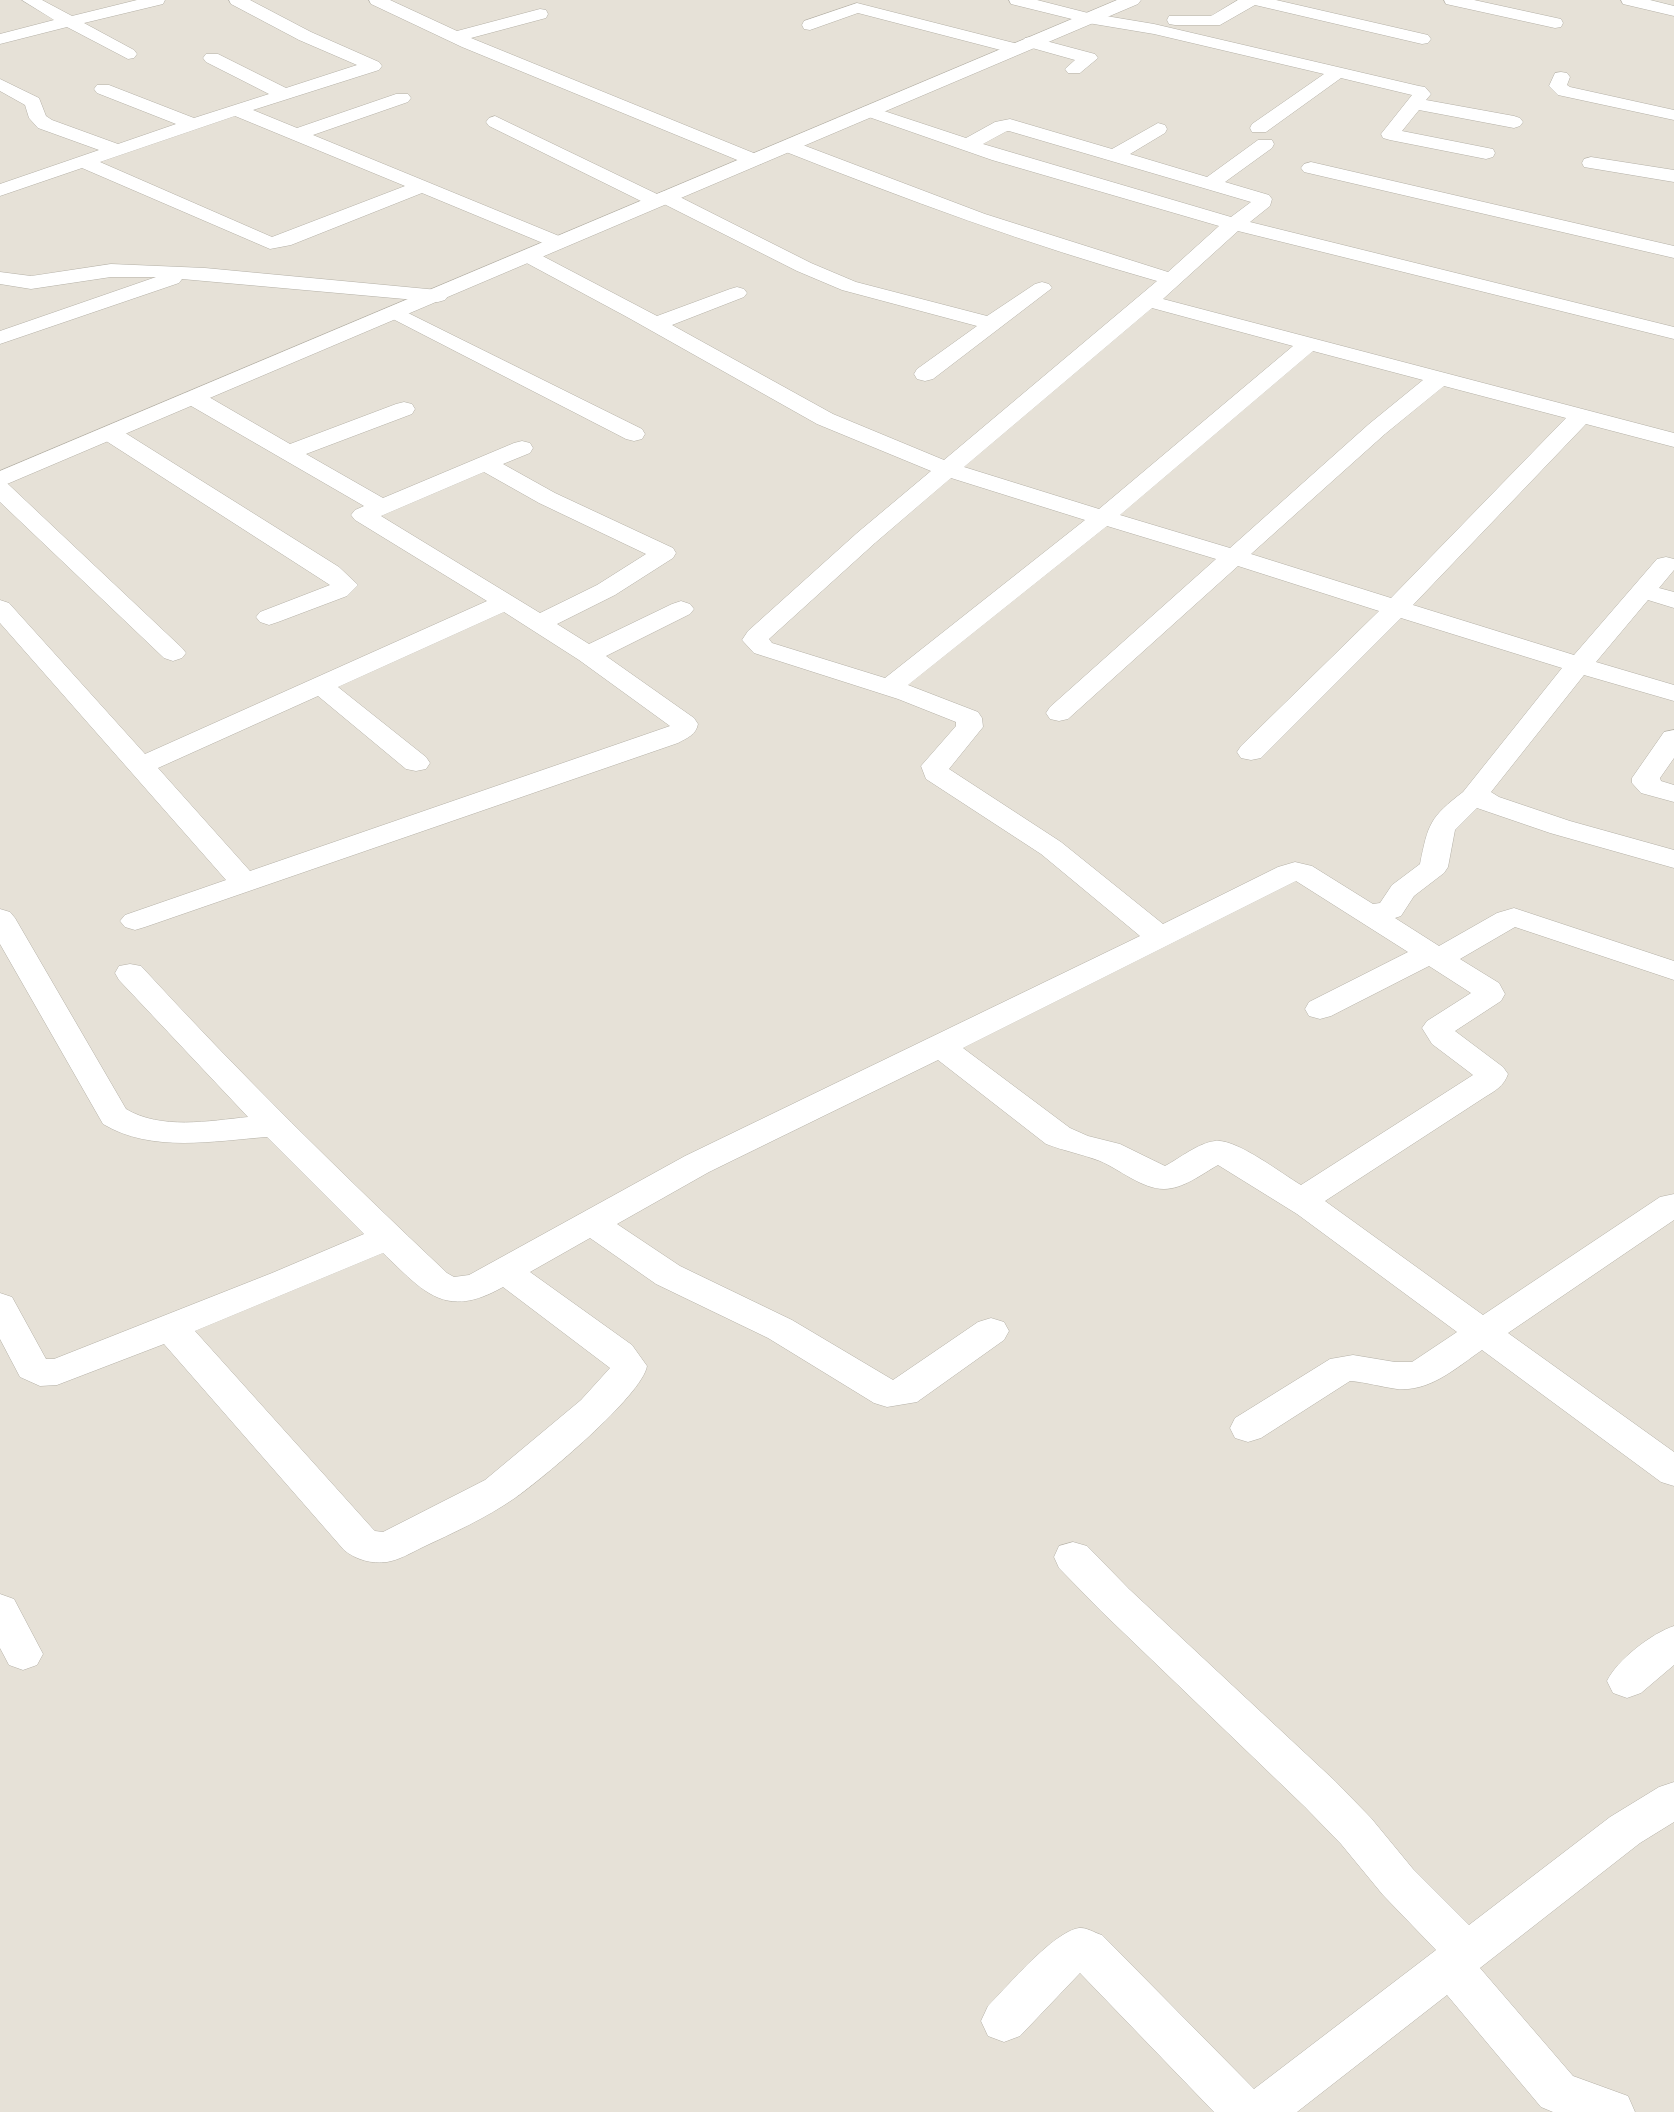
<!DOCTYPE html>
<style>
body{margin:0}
canvas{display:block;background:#e6e1d7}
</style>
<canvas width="1674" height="2112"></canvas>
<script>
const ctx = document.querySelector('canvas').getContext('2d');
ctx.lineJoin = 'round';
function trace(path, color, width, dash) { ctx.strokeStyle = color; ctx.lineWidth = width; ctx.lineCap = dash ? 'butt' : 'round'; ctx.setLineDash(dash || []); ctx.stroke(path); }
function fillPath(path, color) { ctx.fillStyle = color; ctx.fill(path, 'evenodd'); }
const minor = new Path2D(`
 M22,0H42L72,16L137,0H165L163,4L84,23L134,50L137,54L134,58L128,59L67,27L0,44V34L54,20Z
 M229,0H250L311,32L379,62L382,66L379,70L253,110L297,128L396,94H408L411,98L408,102L313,135L564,238L567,242L564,246H550L422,193L291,245L270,249L82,168L0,196V184L99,150L38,128L29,118L25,105L0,91V79L39,98L46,116L52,120L118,144L176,124L97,93L94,89L97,85H109L194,118L269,94L206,62L203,58L206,54H218L286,88L357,65L299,40L231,4ZM235,116L405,186L272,237L100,162Z
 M369,0H390L457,31L540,9L546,10L548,14L546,18L471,38L761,156L763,160L761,164H747L462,47L371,4Z
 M1009,0H1037L1088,13L1154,24L1419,86L1425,87L1431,94L1426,100L1514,116L1520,118L1523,122L1520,126L1514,128L1419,110L1402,131L1493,149L1495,153L1493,157L1486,159L1390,140L1383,138L1381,134L1412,95L1341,78L1266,132H1252L1250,128L1252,124L1324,74L1154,34L1088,23L1011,4Z
 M1238,0H1276L1428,35L1431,39L1428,43L1422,44L1255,5L1220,25H1175L1169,24L1167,20L1169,16H1211Z
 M1444,0H1474L1561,19L1563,23L1561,27L1555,28L1446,4Z
 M1621,0H1650L1674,6V16L1623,4Z
 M857,3L1022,45L1025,49L1022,53L1016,54L858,13L810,30L804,29L802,25L804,21Z
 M1031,37L1095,54L1098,58L1080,73H1068L1065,69L1075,60L1025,46L1022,42L1025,38Z
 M1561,72L1567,73L1570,77L1567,85L1570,87L1674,110V120L1558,95L1549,86L1555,73Z
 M869,106L966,138L995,122L1010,119L1112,149L1158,123L1165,125L1167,129L1165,133L1130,154L1207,177L1258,140H1272L1274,144L1272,148L1225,182L1269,195L1272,199L1270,206L1250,222L1674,327V339L1238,231L1163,299L1674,433V447L1586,424L1413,605L1574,655L1657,559L1666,557L1674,559V570L1659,588L1674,592V608L1648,600L1596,662L1674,685V701L1584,675L1491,792L1499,797L1570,821L1674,850V868L1550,833L1477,808L1455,830L1448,867L1444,873L1414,896L1401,916L1395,918L1439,946L1497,913L1514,908L1674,961V980L1515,927L1460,959L1499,983L1505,994L1501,1001L1455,1031L1503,1067L1508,1074C1504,1086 1495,1091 1485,1097L1325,1201L1483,1315L1660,1197L1674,1194V1220L1508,1333L1674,1452V1486L1661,1482L1482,1350C1456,1368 1430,1392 1397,1389C1381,1387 1366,1382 1350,1381L1261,1438L1248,1442L1235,1438L1230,1428L1235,1418L1330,1359L1353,1355L1395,1362H1412L1457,1332L1297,1214L1218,1165C1202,1174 1183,1189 1164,1189C1142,1189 1119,1169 1100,1161C1082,1154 1064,1151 1046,1144L938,1060L709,1172L617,1224L680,1266L792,1320L893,1380L978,1322L991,1318L1004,1322L1009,1331L1004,1340L917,1402L887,1407L874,1403L768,1338L656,1284L590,1238L530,1272L632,1345L647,1366C642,1396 542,1479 515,1498C486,1518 453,1533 421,1548C411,1553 399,1560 387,1562C372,1564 356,1560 344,1550L164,1344L57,1385L40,1386L20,1377L0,1339V1293L12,1297L46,1359H54L272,1273L364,1234L267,1137C213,1141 151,1153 103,1124L0,944V909L10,912L15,918L126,1109C161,1130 209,1121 248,1117L119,980L115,973L119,966L130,964L141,966C239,1073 342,1174 447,1273L454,1277L469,1275L685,1156L1140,936L1041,854L926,779L921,766L956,726V722L898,699L754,653L742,640L748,631L857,533L931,471L817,424L627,317L521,260L518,256L521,252H535L657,316L730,289L737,287L744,289L747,293L744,297L672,325L833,414L944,460L1157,281C1029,245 905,199 781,150L779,146L781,142H795L985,214L1168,272L1219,226L992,160L863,115L860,111L863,107ZM1007,131H1009L1251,202L1231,217L983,144ZM1152,308L1293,346L1099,509L964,467ZM1313,351L1423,380L1369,424L1230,548L1120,515ZM1444,386L1566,418L1391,598L1251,554L1385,434ZM951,478L1085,520L885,678L772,643L769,639L875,543ZM1107,526L1216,559L1050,707L1046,713L1050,719L1059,721L1068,719L1238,566L1379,611L1241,746L1237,752L1241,758L1251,760L1261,758L1401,618L1562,668L1463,792C1430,817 1428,824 1420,864L1392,885L1380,903L1373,904L1312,866L1295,862L1278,867L1163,924L1061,842L949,769L983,727L982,718L978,712L908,685ZM1296,881L1408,952L1309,1002L1305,1009L1309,1016L1320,1019L1331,1016L1429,966L1471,993L1427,1021L1422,1028L1432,1044L1473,1075L1301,1185C1282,1174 1236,1138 1215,1141C1198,1143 1180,1158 1165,1166L1120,1144L1088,1136L1070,1128L963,1048ZM383,1253C424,1292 445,1320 503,1287L610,1368L581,1400L485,1480L383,1532L375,1531L372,1528L195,1331Z
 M495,116L657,194L665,191L672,193L811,263L856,282L987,316L1035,284L1042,282L1049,284L1052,288L933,379L925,381L917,379L914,374L917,369L977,326L842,290L797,271L664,204L656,207L649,205L489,126L486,122L489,118Z
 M1591,157L1674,170V182L1584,167L1582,163L1584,159Z
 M1311,162L1674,246V258L1304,172L1301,168L1304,164Z
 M111,264L205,268L438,290L445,292L448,296L445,300L438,302L182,279L179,283L0,344V331L156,277H111L31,289L0,284V272L31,276Z
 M396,307L642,429L645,434L642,439L634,441L626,439L389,317L385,313L389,309Z
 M194,391L202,393L290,444L396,404L404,402L412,404L415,409L412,414L306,454L383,498L514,443L522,441L530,443L533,448L530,453L503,464L555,493L673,548L676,553L673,558L615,595L557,624L589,644L672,604L681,601L690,604L694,609L690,614L606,656L694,718L698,724C696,735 687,738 678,743L145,927L135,930L125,927L120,921L125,915L226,880L0,623V600L9,603L145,754L487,601L355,520L351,515L355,510L364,506L186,403L183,398L186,393ZM484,472L539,503L646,554L597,585L540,613L381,516ZM504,612L579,660L670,726L250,871L158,768L318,696L406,769L416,771L426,769L430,763L426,757L338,687Z
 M111,427L119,429L339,567L358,585L347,596L278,622L269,625L260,622L256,617L260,612L330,585L103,439L100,434L103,429Z
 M0,482L8,484L182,648L186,653L182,658L173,661L164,658L0,502Z
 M1674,730V758L1660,778L1661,781L1674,785V802L1641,793L1632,783V778L1664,732Z
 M1073,1542L1087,1546L1129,1589L1335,1781L1371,1818L1413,1869L1469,1925L1610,1817L1659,1787L1674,1782V1822L1640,1843L1480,1968L1573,2076L1628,2096L1635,2112H1553L1541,2107L1447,1995L1297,2112H1214L1080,1973L1020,2036L1004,2042L988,2036L981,2021L988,2006C1008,1986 1053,1932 1079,1928C1086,1927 1095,1933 1102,1935L1254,2089L1436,1950L1383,1895L1341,1844L1305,1807L1101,1611L1059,1568L1054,1557L1059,1546Z
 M0,1594L14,1599L43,1654L37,1665L23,1670L9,1665L0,1648Z
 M1674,1626V1665L1641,1693L1627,1698L1613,1693L1607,1681C1617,1660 1652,1633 1674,1626Z`);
const tertiary = new Path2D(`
 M1117,0H1141L1138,4L0,487V471Z`);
trace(minor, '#b4b0a6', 1);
trace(tertiary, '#b4b0a6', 1);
fillPath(minor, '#fff');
fillPath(tertiary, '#fff');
</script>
